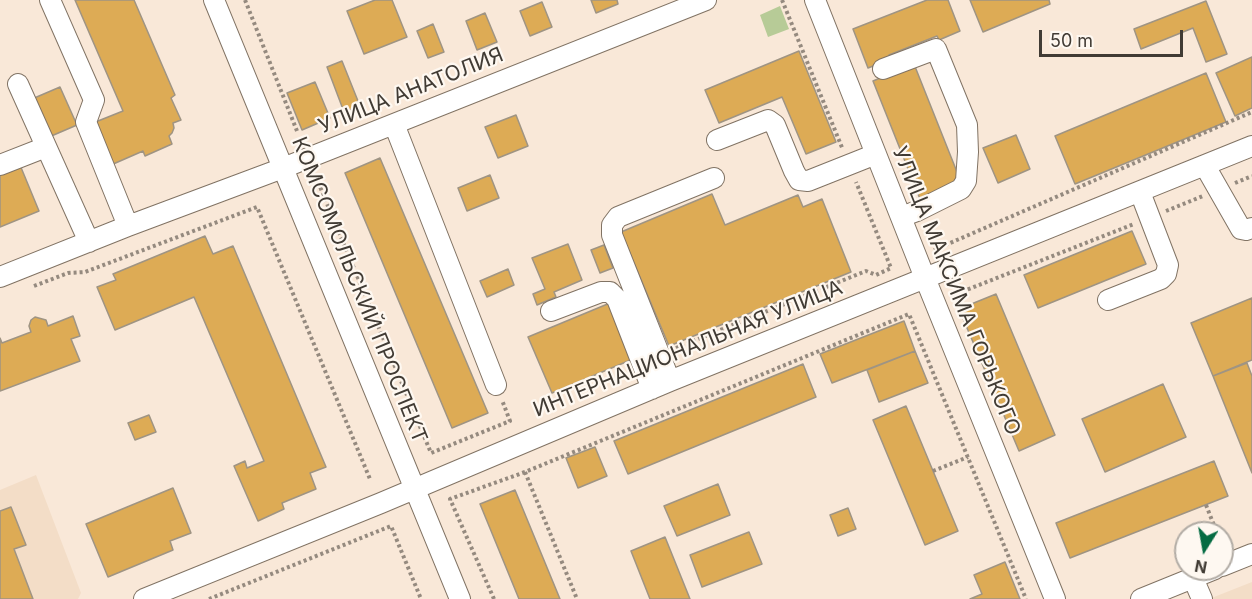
<!DOCTYPE html>
<meta charset="utf-8">
<style>
body{margin:0}
#map{position:relative;width:1252px;height:599px;overflow:hidden;background:#f9e8d8;font-family:Inter,sans-serif}
canvas{display:block}
.north{position:absolute;left:1174px;top:521px;width:60px;height:60px;box-sizing:border-box;background:#fef8f1;border:2px solid #b2aca5;border-radius:50%;rotate:191deg;font-size:16px;font-weight:700;line-height:24px;text-align:center;color:#413b34}
.north::after{content:'';display:block;margin:auto;width:21px;height:27px;background:#056c43;clip-path:polygon(50% 0,100% 100%,50% 72%,0 100%)}
.scale{position:absolute;left:1039px;top:30px;width:144px;height:27px;box-sizing:border-box;border:3px solid #413b34;border-top:0;padding-left:8px;font-size:18px;line-height:21px;white-space:nowrap;color:#413b34;-webkit-text-stroke:4px #fef8f1;paint-order:stroke}
</style>
<div id="map">
<canvas width="1252" height="599"></canvas>
<div class="north">N</div>
<div class="scale">50 m</div>
</div>
<script>
const ctx = document.querySelector('canvas').getContext('2d');
ctx.lineJoin = 'round';
function fillPath(path, color) { ctx.fillStyle = color; ctx.fill(path, 'evenodd'); }
function trace(path, color, width, dash) { ctx.strokeStyle = color; ctx.lineWidth = width; ctx.lineCap = dash ? 'butt' : 'round'; ctx.setLineDash(dash || []); ctx.stroke(path); }
function write(font, color, halo, rows, align = 'center') {
  ctx.font = font + ' Inter,sans-serif'; ctx.lineWidth = 4.5; ctx.setLineDash([]); ctx.textBaseline = 'middle'; ctx.strokeStyle = halo; ctx.fillStyle = color; for (const [text, x, y, turn = 0] of rows) {
    ctx.save(); ctx.translate(x, y); ctx.rotate((+turn || 0) * Math.PI / 180); ctx.textAlign = isNaN(turn) ? turn : align; if (halo) ctx.strokeText(text, 0, 0); ctx.fillText(text, 0, 0); ctx.restore();
  }
}
fillPath(new Path2D(`
 M36,475L81,593L78,599H0V490Z
 M1252,582V599H1209Z`), '#f3ddc7');
fillPath(new Path2D(`
 M780,6L789,29L768,37L760,15Z`), '#b7cb97');
const building = new Path2D(`
 M75,0H134L175,95L171,98L181,120L173,123L174,128L172,133L169,136L172,144L145,156L143,151L111,165L93,123L123,111Z
 M375,0H392L407,37L364,54L347,11Z
 M591,0H617L618,4L596,13Z
 M927,0H948L960,31L939,40L937,36L889,55L891,59L868,68L853,29Z
 M970,0H1049L1050,4L983,32Z
 M1206,1L1227,54L1206,62L1193,28L1141,49L1134,29Z
 M542,2L552,27L530,36L520,11Z
 M485,13L497,42L477,50L466,21Z
 M433,24L444,52L428,58L417,31Z
 M799,51L836,142L806,154L782,97L719,123L705,90Z
 M1252,57V108L1235,116L1216,73Z
 M342,61L360,106L344,112L327,67Z
 M914,64L961,182L920,199L873,81Z
 M1206,73L1226,122L1075,184L1055,136Z
 M315,82L330,118L302,130L287,93Z
 M60,87L77,125L49,137L32,99Z
 M516,115L528,146L498,158L485,127Z
 M1016,135L1030,169L998,183L983,148Z
 M380,158L488,413L452,428L345,173Z
 M20,165L39,211L0,227V173Z
 M490,175L499,198L467,211L458,188Z
 M712,194L725,225L798,195L803,207L822,199L851,272L669,346L621,232Z
 M1132,231L1146,264L1038,308L1024,275Z
 M205,236L213,254L233,246L326,467L310,473L316,489L282,503L284,509L258,521L234,466L245,461L247,468L264,461L194,297L115,330L97,287L116,280L113,274Z
 M568,244L582,280L554,292L556,297L537,305L533,294L545,289L532,258Z
 M604,245L613,268L600,273L591,250Z
 M508,269L514,285L487,297L480,281Z
 M996,294L1055,435L1019,451L959,309Z
 M1252,298V360L1213,376L1191,323Z
 M610,303L633,359L552,393L528,337Z
 M73,316L80,336L71,339L80,361L0,391V338L2,343L31,332L29,326L31,320L35,317L46,320L48,326Z
 M904,321L915,351L832,383L820,354Z
 M915,351L928,383L879,402L867,370Z
 M1247,363L1252,376V473L1213,376Z
 M803,364L816,397L628,474L614,441Z
 M1163,384L1186,437L1105,472L1082,419Z
 M906,406L958,531L925,545L873,420Z
 M149,415L156,432L135,440L128,423Z
 M595,447L607,476L578,488L566,458Z
 M1214,461L1228,496L1070,558L1056,523Z
 M718,484L730,515L677,536L664,506Z
 M173,488L191,533L170,541L173,550L108,577L86,524Z
 M515,490L560,599H519L480,504Z
 M11,507L26,545L14,549L33,599H0V511Z
 M848,508L856,529L838,536L830,515Z
 M749,532L762,564L702,587L690,555Z
 M665,537L690,599H650L631,551Z
 M1005,562L1020,599H970L982,594L974,575Z`);
fillPath(building, '#ddab55');
trace(building, '#9f9483', 1.5);
const minor = new Path2D(`
 M50,0L94,100L86,122L128,226
 M214,0L460,599
 M815,0L925,278L1055,599
 M883,69L936,49L967,125L968,152L966,181L961,189L917,211L901,217
 M18,84L89,242
 M394,124L496,385
 M717,140L768,120L775,125L794,171L799,180L808,181L876,154
 M0,165L46,147
 M1205,166L1241,229L1246,230L1252,228
 M0,277L128,226L283,168L706,0
 M1108,300L1161,279L1166,274L1168,265L1140,192
 M551,311L601,292H610L617,299L652,389
 M670,381L612,235V225L618,217L714,178
 M1222,566L1252,554
 M1193,578L1202,599
 M144,599L381,503L670,381L1252,146
 M1141,599L1215,569`);
trace(minor, '#817364', 22);
trace(new Path2D(`
 M245,0L297,131
 M782,0L843,150
 M318,182L431,453L510,421L502,400
 M1235,183L1252,176
 M1166,211L1203,196
 M934,250L1252,112
 M34,286L68,273L85,272L257,207L370,479
 M951,296L1134,224
 M676,348L866,271L876,275L891,268L856,182
 M933,471L968,457
 M525,472L577,599
 M1206,505L1217,533
 M209,599L391,526L421,599
 M494,599L450,499L525,472L909,314L1026,599`), '#958a7f', 4, [3, 3]);
trace(minor, '#fff', 20);
write('21px', '#413b34', '#fef8f1', [
 ["УЛИЦА АНАТОЛИЯ",411,91,-22],
 ["КОМСОМОЛЬСКИЙ ПРОСПЕКТ",359,290,68],
 ["УЛИЦА МАКСИМА ГОРЬКОГО",956,291,68],
 ["ИНТЕРНАЦИОНАЛЬНАЯ УЛИЦА",688,349,-22]
]);
</script>
